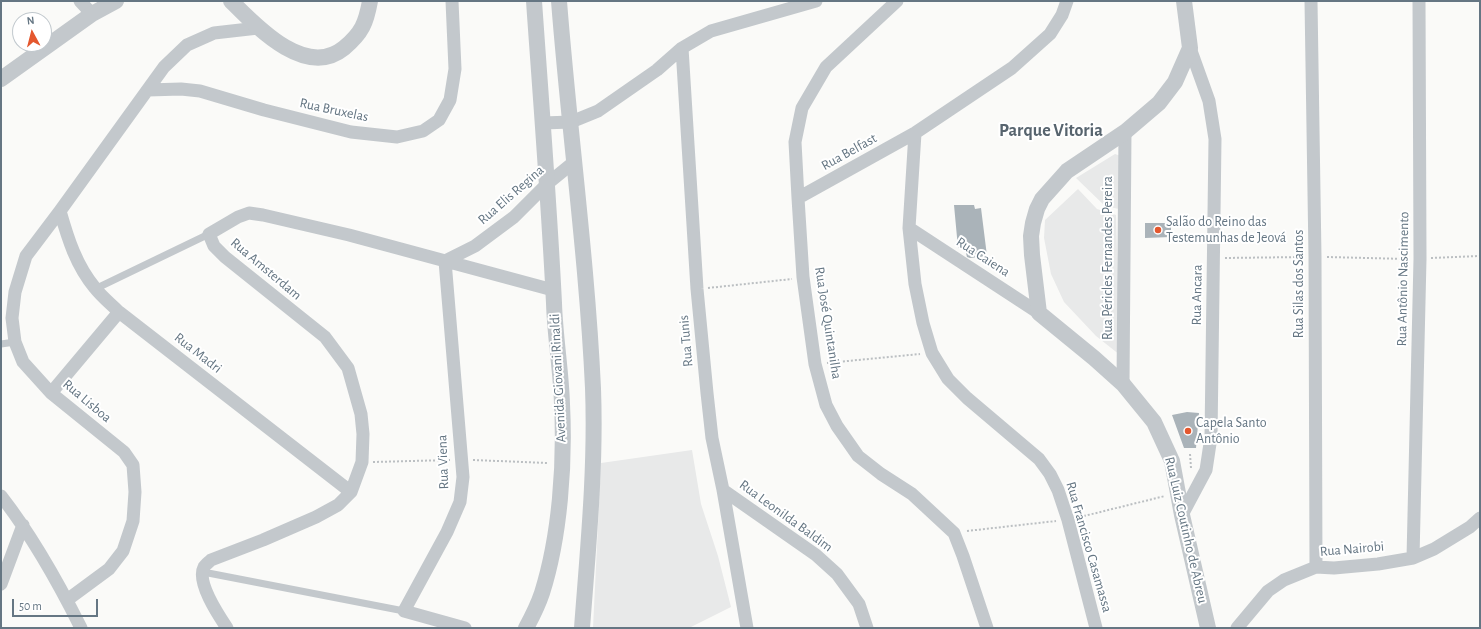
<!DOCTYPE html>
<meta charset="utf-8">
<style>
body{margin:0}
#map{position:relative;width:1481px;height:629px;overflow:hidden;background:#fafaf8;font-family:"Alegreya Sans",sans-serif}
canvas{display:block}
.frame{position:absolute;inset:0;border:2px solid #657683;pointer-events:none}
.north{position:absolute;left:12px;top:12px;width:40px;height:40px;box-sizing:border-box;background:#fff;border:1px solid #c1c8cd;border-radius:50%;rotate:353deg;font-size:11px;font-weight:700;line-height:16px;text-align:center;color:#657683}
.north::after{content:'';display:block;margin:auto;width:14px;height:18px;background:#e4572e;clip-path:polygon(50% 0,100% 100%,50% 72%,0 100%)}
.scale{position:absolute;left:12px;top:599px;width:86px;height:18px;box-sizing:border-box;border:2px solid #657683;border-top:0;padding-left:5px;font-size:12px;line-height:14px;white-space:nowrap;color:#657683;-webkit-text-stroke:3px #fff;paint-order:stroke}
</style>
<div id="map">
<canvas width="1481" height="629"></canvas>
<div class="frame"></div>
<div class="north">N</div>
<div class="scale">50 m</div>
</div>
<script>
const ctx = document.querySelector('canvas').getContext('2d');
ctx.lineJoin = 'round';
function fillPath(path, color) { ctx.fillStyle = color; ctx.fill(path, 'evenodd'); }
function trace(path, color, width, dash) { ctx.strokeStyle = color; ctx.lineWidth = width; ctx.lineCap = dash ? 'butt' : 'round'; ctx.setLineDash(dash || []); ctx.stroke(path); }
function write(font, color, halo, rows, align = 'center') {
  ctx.font = font + ' "Alegreya Sans",sans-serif'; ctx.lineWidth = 4; ctx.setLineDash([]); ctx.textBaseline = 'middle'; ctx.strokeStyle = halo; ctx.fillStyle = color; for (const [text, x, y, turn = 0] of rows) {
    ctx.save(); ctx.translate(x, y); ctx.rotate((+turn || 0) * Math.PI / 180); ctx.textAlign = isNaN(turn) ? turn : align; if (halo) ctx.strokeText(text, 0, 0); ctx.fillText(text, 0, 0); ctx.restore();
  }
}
fillPath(new Path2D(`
 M1115,154L1121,156L1119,209L1105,206L1076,178Z
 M1078,189L1097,209L1116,215L1120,355L1096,336L1064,302L1051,274L1044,238L1045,220Z
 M692,450L701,504L718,556L731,607L689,628H593L601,463Z`), '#e8e9e9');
fillPath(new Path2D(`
 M954,205H974L975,209L981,208L987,256L970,258L967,257L965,249L958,248Z
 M1145,223H1171V237L1145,238Z
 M1187,412L1199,413L1196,448H1184L1172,415Z`), '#aab3b9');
trace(new Path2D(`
 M1327,257L1408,259
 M1225,258L1304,257
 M1431,258L1480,256
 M708,288L792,279
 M827,363L920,354
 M1190,454L1191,468
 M473,460L548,463
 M373,462L450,460
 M1080,517L1165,496
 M967,531L1056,521`), '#bbbfc2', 2, [2, 2]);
trace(new Path2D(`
 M95,289L209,234
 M1,344L15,342
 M203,572L404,611`), '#c3c8cc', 7);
trace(new Path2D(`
 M80,1L92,14
 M897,1L826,67L802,108L795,142L798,198L803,277L815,364L826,405L837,426L858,456L881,474L912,494L954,533L963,556L987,628
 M1311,1L1315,257L1316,567
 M682,48L697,289L707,393L712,438L723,490L747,628
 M148,90L181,89L200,91L264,110L351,132L397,137L423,131L439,120L450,100L455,69L452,1
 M543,123L571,122L598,111L657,70L682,48L711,31L816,1
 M915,133L909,228L915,284L923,323L932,353L948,379L967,398L1039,459L1050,474L1058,490L1068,520L1096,628
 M798,198L915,133L1012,68L1050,34L1062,15L1067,1
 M60,211C68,239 76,265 95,288C102,297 111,304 119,312L351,492
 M909,228L1039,313
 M445,261L463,477L460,502L447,532L404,611L465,628
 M445,261L475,246L514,217L547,184L574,162
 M1123,384L1125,132
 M51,393L119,312
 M723,490L816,555L837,574L859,604L867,628
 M1,496C33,537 58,582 81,628
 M1182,515L1206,470L1211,437L1215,139L1209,101L1190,48
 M1413,558L1420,259L1419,1
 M1,584L23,525
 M67,600L109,569L123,551L133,521L135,492L133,465L124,452L51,393L23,362L15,342L12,318L15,292L26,256L60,211L164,67L187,45L214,33L258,28
 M227,628C219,616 196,582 204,567C205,565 209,562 211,560L263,540L316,517L338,505L351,492L362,462L363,434L361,414L348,368L325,337L225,257L214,246L209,234L238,217L249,213L263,215L349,235L553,290
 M1237,628L1268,591L1284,580L1316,567L1334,568L1378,564L1413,558L1434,549L1470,527L1480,518`), '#c3c8cc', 13);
trace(new Path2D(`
 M231,1C257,27 306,79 344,48C362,33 366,23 370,1
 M559,1C569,130 587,259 593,388C596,468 588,548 582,628
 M1184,1L1190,48L1175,82L1159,103L1125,132L1067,171L1042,199L1037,209L1033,223L1031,236L1032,255L1039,313L1094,358L1123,384L1154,422L1172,461L1182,515L1208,628
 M1,79L92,14L116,1
 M526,628C532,617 538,605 542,593C560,536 565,464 562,404C561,370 555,337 554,303C549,202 541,101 534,1`), '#c3c8cc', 16);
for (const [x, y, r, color] of [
 [1158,230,4,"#e4572e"],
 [1188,431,4,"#e4572e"]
]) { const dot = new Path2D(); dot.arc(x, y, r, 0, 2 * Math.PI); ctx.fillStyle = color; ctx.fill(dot); trace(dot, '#fff', 1.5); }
write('14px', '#657683', '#fff', [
 ["Rua Bruxelas",334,110,12],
 ["Rua Belfast",849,152,-29],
 ["Rua Elis Regina",511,195,-41],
 ["Rua Caiena",983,257,33],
 ["Rua Péricles Fernandes Pereira",1108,258,-90],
 ["Rua Amsterdam",266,269,40],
 ["Rua Antônio Nascimento",1403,279,-89],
 ["Rua Silas dos Santos",1299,284,-90],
 ["Rua Ancara",1197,295,-89],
 ["Rua José Quintanilha",828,323,81],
 ["Rua Tunis",686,341,-95],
 ["Rua Madri",198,353,38],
 ["Avenida Giovani Rinaldi",558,378,-93],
 ["Rua Lisboa",87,401,40],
 ["Rua Viena",443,462,-92],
 ["Rua Leonilda Baldim",786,516,36],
 ["Rua Luiz Coutinho de Abreu",1186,530,77],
 ["Rua Francisco Casamassa",1089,547,74],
 ["Rua Nairobi",1352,549,-5]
]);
write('14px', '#657683', '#fff', [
 ["Salão do Reino das",1166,222],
 ["Testemunhas de Jeová",1166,238],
 ["Capela Santo",1196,423],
 ["Antônio",1196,439]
], 'left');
write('bold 18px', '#57646e', '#fff', [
 ["Parque Vitoria",1051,131]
]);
</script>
